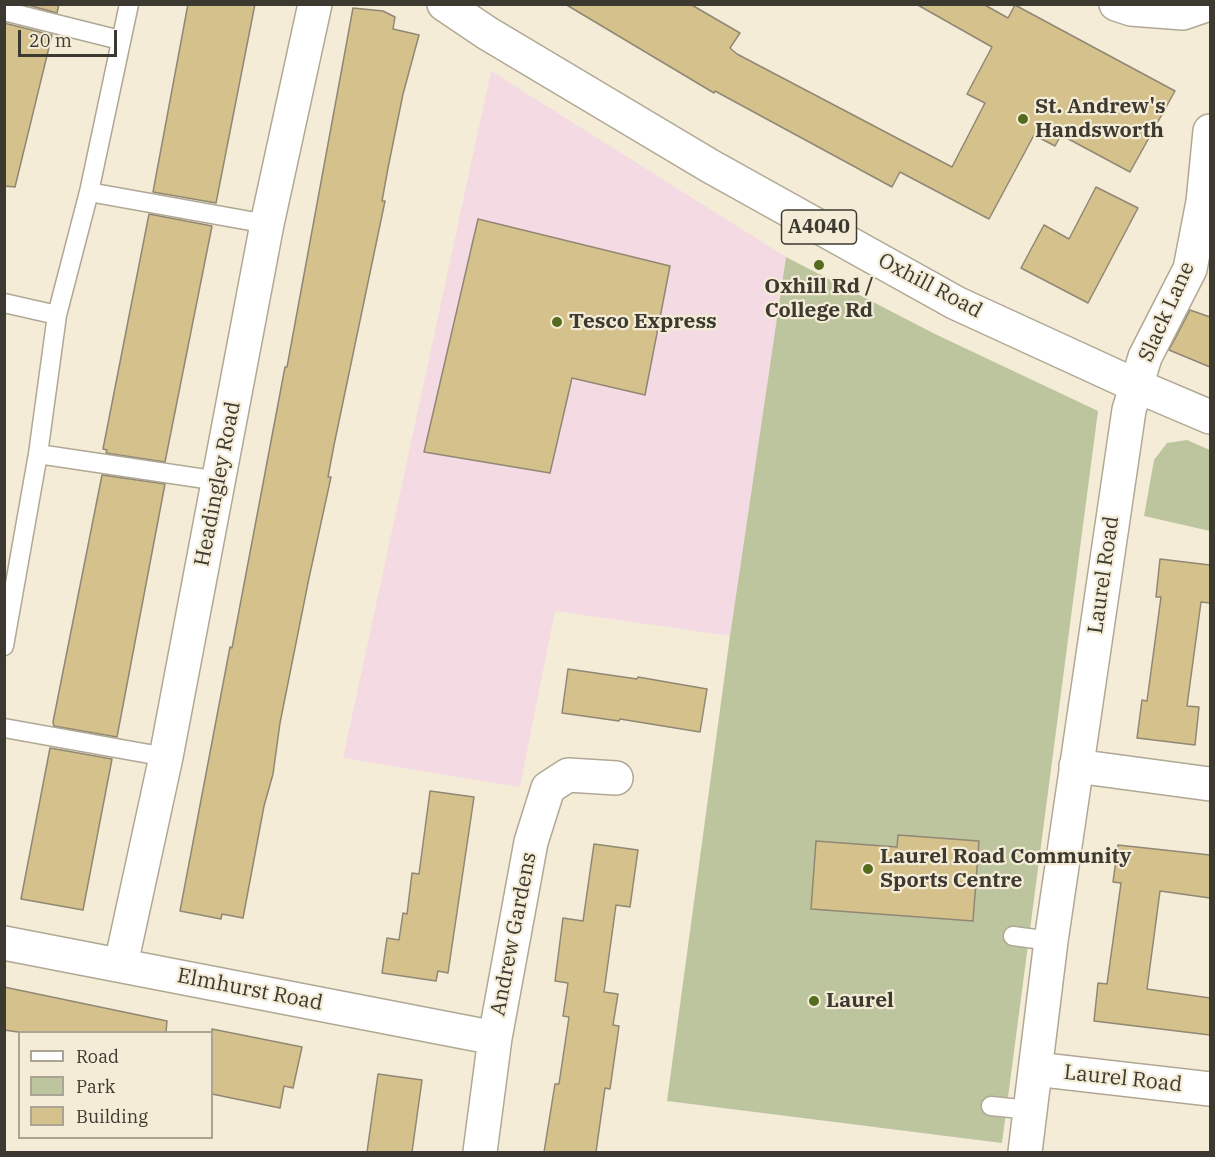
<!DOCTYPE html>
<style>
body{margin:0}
#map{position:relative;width:1215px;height:1157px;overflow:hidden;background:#f4ecd6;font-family:"IBM Plex Serif",serif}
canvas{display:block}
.frame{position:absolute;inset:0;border:6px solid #3c3930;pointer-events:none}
.legend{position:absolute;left:18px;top:1031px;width:195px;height:108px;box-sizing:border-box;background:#f4ecd6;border:2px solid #aaa494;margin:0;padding:8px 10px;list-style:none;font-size:18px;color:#3c3930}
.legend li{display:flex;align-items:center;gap:12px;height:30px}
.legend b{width:30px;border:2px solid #aaa494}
.scale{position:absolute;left:18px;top:30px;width:99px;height:27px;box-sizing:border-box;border:3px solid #3c3930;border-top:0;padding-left:8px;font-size:18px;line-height:21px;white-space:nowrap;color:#3c3930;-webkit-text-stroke:4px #f4ecd6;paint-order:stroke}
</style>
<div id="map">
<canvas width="1215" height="1157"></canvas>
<div class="frame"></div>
<ul class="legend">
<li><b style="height:8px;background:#fff"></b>Road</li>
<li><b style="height:16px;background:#bdc59f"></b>Park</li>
<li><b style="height:16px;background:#d5c18c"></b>Building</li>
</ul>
<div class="scale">20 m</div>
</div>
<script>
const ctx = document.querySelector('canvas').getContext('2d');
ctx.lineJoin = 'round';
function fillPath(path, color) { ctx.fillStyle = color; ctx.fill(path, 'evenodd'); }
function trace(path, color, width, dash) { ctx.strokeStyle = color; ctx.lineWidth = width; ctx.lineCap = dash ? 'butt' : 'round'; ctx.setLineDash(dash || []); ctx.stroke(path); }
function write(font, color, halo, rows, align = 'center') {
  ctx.font = font + ' "IBM Plex Serif",serif'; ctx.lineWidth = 4.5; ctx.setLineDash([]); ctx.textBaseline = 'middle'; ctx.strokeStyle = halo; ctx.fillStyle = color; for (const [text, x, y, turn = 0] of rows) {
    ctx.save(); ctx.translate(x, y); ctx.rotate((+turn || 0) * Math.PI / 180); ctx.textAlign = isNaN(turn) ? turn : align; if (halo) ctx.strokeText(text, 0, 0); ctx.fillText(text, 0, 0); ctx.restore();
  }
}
fillPath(new Path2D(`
 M491,71L786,257L730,636L555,611L520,787L343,758Z`), '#f4dbe3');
fillPath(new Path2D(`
 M786,257L935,334L1098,411L1002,1143L667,1101L730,636Z
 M1187,440L1210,450V531L1144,516L1154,460L1167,443Z`), '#bdc59f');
const building = new Path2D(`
 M24,4H59L57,13Z
 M188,4H255L216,203L153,192Z
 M565,4H690L740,33L730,48L737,54L952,167L985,103L967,94L992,47L916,4H983L1008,18L1015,5L1175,91L1130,172L1061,135L1055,146L1034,135L989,219L900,172L892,187L715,91L714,93Z
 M353,8L383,11L395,17L393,29L419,35L403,94L388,168L382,201H385L334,445L328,477H331L309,578L280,723L273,774L264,806L243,918L222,914L221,919L180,911L230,647L232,648L285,367H287Z
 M4,23L52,35L15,187L4,186Z
 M1096,187L1138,208L1088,303L1021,268L1044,225L1069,239Z
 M149,214L212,226L165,462L106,453L107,450L103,449Z
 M478,219L670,266L645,395L572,378L550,473L424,452Z
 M1190,310L1210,317V367L1169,350Z
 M102,475L165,484L117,737L54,726L53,722Z
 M1160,559L1210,565V603L1201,602L1187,706L1199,707L1195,745L1137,738L1142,700L1147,701L1161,597H1156Z
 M568,669L637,679L638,677L707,689L700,732L620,719L619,721L562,713Z
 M50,748L112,759L83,910L21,899Z
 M430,791L474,797L448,973L438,971L436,981L382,973L387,938L399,940L403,913L407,914L412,873L419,874Z
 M898,835L979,841L973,921L811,909L816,841L897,847Z
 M594,844L638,850L630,907L616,905L604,992L618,994L613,1025L619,1026L610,1089L605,1088L596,1152H544L555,1084H559L569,1017L563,1016L568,983L555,981L563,918L583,921Z
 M1118,845L1210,855V898L1160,891L1147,989L1210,998V1035L1094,1021L1098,983L1107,984L1121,883L1113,882Z
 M4,987L167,1021L166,1032H18L4,1030Z
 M212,1029L302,1047L293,1088L284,1086L280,1108L212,1094Z
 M378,1074L422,1080L412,1152H367Z`);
fillPath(building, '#d5c18c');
trace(building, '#908874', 1.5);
const lane = new Path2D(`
 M4,11L120,40
 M89,192L267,224
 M4,303L57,315
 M38,454L219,481
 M4,646L38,454L57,315L89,192L129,4
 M4,728L166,757
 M1013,936L1051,941
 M991,1106L1030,1110`);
const street = new Path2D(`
 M1116,4L1131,9L1183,13L1209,4
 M1076,766L1210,784
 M4,943L495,1038
 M121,964L166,757L267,224L315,4
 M1035,1069L1210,1089
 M480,1152L495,1038L531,842L548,788L568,775L616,778
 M1025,1152L1051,941L1129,410L1145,357L1190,269L1203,202L1210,131`);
const primary = new Path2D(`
 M444,4L487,33L710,166L956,303L1137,386L1210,417`);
trace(lane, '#b0a894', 21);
trace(street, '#b0a894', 36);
trace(primary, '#b0a894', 36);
trace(lane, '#fff', 18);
trace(street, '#fff', 33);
trace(primary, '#fff', 33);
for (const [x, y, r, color] of [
 [1023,119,6,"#546c1d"],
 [819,265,6,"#546c1d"],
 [557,322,6,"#546c1d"],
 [868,869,6,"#546c1d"],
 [814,1001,6,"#546c1d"]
]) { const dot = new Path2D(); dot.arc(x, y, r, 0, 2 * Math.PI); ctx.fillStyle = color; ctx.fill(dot); trace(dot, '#f4ecd6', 2); }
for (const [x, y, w] of [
 [819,227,75]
]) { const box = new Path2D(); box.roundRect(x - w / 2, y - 17, w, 34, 4.5); ctx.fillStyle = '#f4ecd6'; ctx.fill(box); trace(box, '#3c3930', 1.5); }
write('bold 20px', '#3c3930', null, [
 ["A4040",819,227]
]);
write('bold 21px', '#3c3930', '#f4ecd6', [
 ["St. Andrew's",1035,107],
 ["Handsworth",1035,131],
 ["Oxhill Rd /",819,287,"center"],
 ["College Rd",819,311,"center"],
 ["Tesco Express",569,322],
 ["Laurel Road Community",880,857],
 ["Sports Centre",880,881],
 ["Laurel",826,1001]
], 'left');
write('21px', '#3c3930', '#f4ecd6', [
 ["Oxhill Road",930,286,28],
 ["Slack Lane",1167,312,-66],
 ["Headingley Road",218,484,-79],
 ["Laurel Road",1104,575,-82],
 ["Andrew Gardens",514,934,-79],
 ["Elmhurst Road",250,990,11],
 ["Laurel Road",1123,1079,6]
]);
</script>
